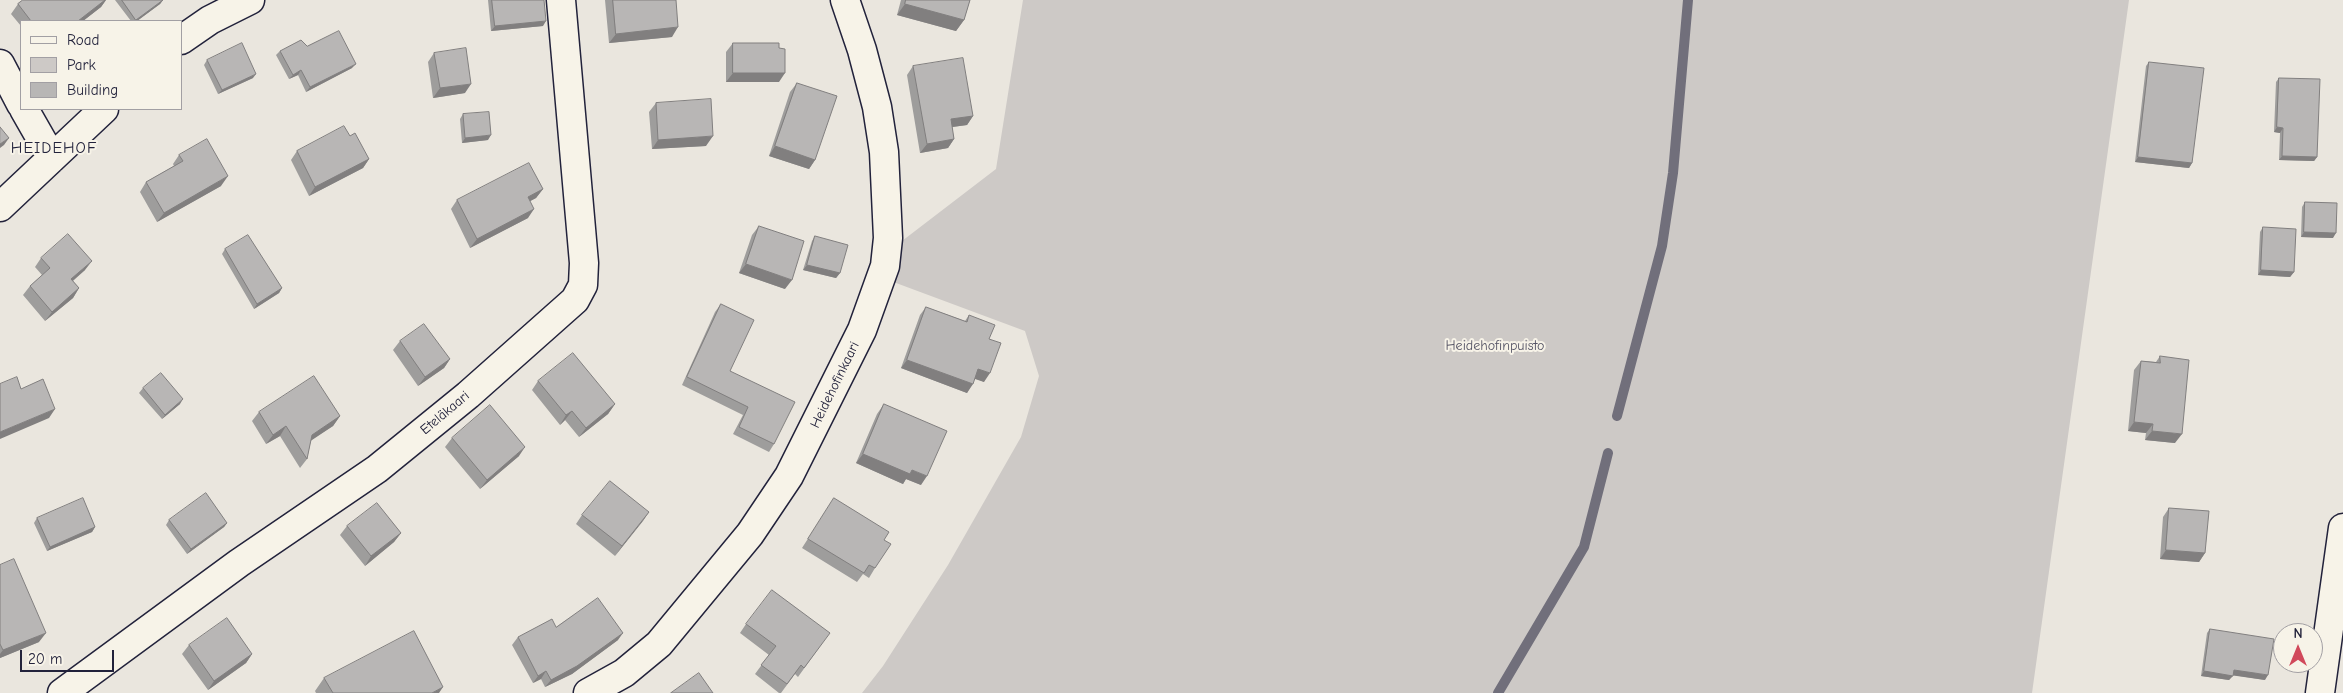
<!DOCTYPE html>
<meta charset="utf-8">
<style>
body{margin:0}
#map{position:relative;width:2343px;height:693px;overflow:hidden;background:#eae6de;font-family:"Comic Neue",sans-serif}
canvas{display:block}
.legend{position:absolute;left:20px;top:20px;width:162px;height:90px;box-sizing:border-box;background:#f7f3e8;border:1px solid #a29fa3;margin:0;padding:6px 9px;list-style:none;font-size:15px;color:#22223b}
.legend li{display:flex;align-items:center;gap:10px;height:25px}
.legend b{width:25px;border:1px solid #a29fa3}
.north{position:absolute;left:2273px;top:623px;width:50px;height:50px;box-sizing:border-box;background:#f7f3e8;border:1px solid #a29fa3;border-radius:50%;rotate:0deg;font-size:14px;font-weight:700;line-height:20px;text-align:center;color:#22223b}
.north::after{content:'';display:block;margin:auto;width:18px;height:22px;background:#d1495b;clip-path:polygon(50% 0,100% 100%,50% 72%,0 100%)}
.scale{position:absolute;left:20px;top:650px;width:94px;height:22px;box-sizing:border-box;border:2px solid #22223b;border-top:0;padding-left:6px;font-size:15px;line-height:18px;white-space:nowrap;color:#22223b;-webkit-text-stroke:4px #f7f3e8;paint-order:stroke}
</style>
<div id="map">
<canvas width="2343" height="693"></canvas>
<ul class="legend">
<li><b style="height:6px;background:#f7f3e8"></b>Road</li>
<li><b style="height:14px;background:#cdc9c6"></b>Park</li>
<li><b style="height:14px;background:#b8b6b5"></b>Building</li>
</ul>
<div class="north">N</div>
<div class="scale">20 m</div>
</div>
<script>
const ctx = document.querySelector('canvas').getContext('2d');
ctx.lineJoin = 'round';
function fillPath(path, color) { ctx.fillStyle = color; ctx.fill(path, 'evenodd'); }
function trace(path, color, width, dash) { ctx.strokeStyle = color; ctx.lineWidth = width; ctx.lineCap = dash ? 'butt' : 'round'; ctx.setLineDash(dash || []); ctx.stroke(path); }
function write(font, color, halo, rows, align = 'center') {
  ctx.font = font + ' "Comic Neue",sans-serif'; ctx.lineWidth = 4; ctx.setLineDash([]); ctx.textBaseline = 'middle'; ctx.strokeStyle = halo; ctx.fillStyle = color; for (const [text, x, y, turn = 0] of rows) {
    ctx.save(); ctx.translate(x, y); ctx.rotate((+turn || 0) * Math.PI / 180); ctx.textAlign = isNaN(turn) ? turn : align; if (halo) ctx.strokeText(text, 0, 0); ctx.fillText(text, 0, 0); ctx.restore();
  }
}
fillPath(new Path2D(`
 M1023,0H2129L2032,693H862L883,666L948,565L1021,437L1039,376L1025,331L888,280L902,241L996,169Z`), '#cdc9c6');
trace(new Path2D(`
 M1617,416L1662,246L1673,173L1688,0
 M1498,693L1584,547L1608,453`), '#716f7b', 10);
const minor = new Path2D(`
 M181,40L210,20L250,0
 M0,64L21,104
 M24,109L52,158
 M0,207L104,109
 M62,693L239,563L377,469L468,395L575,300L583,285L584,263L561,0
 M588,693L624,673L659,644L750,534L789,476L862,330L885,266L888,238L884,152L877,107L862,50L845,0
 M2320,693L2343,528`);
trace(minor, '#22223b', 31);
trace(minor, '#f7f3e8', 28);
fillPath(new Path2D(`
 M23,0H106L101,7L83,21H21V26L11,14L18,4Z
 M115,0H163L160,4L137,21H131Z
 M488,0H544L543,26L491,31Z
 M605,0H676L672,37L609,43Z
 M901,0H970L964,20L956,31L897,15Z
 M733,43L779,48V82H726V52Z
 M307,46L352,68L306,92L298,75L289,79L276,55L280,51Z
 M434,53L465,93L433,98L428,62Z
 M207,60L253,78L218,94L204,65Z
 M2149,62L2192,163L2189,168L2135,162L2146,66Z
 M913,66L973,116L967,125L952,127L954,139L948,148L920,153L907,75Z
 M2279,78L2317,157L2314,161L2279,160L2280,133L2274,132L2276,82Z
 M797,83L815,160L809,169L769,156L790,92Z
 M656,103L706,146L652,149L649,112Z
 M463,114L488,140L462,143L460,119Z
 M350,136L369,159L363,168L309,196L291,160L297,151Z
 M179,155L221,186L157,222L140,192L146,182L174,166L173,164Z
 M543,189L536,198L530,201L528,218L470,248L451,209L457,200Z
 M2305,202L2333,238L2301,237L2302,207Z
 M759,226L785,289L739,273L752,235Z
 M2263,227L2294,272L2290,277L2258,275L2260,232Z
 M815,236L840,273L836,278L803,270L812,241Z
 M225,249L282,288L279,293L254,309L222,254Z
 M41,258L85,270L73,281L79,288L73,298L45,321L23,295L30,286L42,275L35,267Z
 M721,304L730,371L774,444L769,452L733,434L743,415L682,385L715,312Z
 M926,307L965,321L969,315L989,339L984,382L975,378L967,393L901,368L920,315Z
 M400,341L450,359L444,368L418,386L393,350Z
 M2160,356L2175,443L2145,440L2146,433L2128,431L2134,370L2141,361L2156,362Z
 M538,381L615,404L608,414L579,437L565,420L560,425L532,390Z
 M143,388L180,404L162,419L139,393Z
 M884,404L921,485L906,479L903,484L856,463L877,414Z
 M259,412L340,416L333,426L311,440L307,459L300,468L280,436L266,444L252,421Z
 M452,438L519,456L480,489L445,447Z
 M834,498L884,540L875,568L869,578L863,574L857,582L802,548Z
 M2169,508L2205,553L2199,562L2160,559L2163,517Z
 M649,512L615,556L576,524L582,515Z
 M37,518L95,527L92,532L47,551L34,523Z
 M169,520L227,523L224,527L187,554L166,525Z
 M347,526L401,533L394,542L365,566L340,535Z
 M0,565L39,642L0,658Z
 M746,624L823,642L798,677L795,674L781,693H779L755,674L769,655L740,633Z
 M556,627L618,640L572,674L545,687L541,679L533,683L512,645L518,637Z
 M2210,629L2265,680L2233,675L2229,680L2201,676L2207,633Z
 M189,645L252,654L246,663L208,690L182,654Z
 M324,678L439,693H316L315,691Z`), '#9e9d9c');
fillPath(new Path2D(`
 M105,0H106L101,7L83,21H78Z
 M163,0L160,4L137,21H135Z
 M905,4L964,20L956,31L897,15Z
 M546,21L543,26L491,31L495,26Z
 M678,27L672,37L609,43L616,34Z
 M356,64L352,68L306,92L310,87Z
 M301,70L298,75L289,79L293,75Z
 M733,73H785L779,82H726Z
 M256,74L253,78L218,94L222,90Z
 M471,84L465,93L433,98L440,88Z
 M973,116L967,125L945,128L951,119Z
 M2277,127L2283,128L2280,133L2274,132Z
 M491,135L488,140L462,143L465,138Z
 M713,136L706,146L652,149L658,140Z
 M9,138L4,145L0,148V144Z
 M954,139L948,148L920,153L927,144Z
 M775,146L815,160L809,169L769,156Z
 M2282,156L2317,157L2314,161L2279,160Z
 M2138,157L2192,163L2189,168L2135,162Z
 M369,159L363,168L309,196L315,187Z
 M228,176L221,186L157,222L164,213Z
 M543,189L536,198L521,206L528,197Z
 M534,209L528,218L470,248L477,239Z
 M2304,232L2336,233L2333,238L2301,237Z
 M92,261L85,270L64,288L71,279Z
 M746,264L792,280L785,289L739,273Z
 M807,265L840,273L836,278L803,270Z
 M2261,270L2294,272L2290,277L2258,275Z
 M79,288L73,298L45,321L52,312Z
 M282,288L279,293L254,309L257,304Z
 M450,359L444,368L418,386L425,377Z
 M907,360L973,384L967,393L901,368Z
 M978,369L990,373L984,382L972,378Z
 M183,399L180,404L162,419L165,415Z
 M615,404L608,414L579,437L586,428Z
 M55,409L49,418L0,439V432Z
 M572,411L565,420L560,425L566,415Z
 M340,416L333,426L306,444L312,435Z
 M2134,422L2153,424L2146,433L2128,431Z
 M286,426L280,436L266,444L273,435Z
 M2152,431L2182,434L2175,443L2145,440Z
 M525,447L519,456L480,489L487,480Z
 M863,454L912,470L927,476L921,485L906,479L903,484L856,463Z
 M649,512L643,521L615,556L622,546Z
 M227,523L224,527L187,554L191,549Z
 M95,527L92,532L47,551L50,547Z
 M401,533L394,542L365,566L371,556Z
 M2166,550L2205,553L2199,562L2160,559Z
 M46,633L39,642L0,658V654L3,650Z
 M623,633L618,640L572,674L545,687L551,680Z
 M252,654L246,663L208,690L214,681Z
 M2234,670L2268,675L2265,680L2230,675Z
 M546,671L541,679L533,683L538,676Z
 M2204,671L2233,676L2229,680L2201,676Z
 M443,687L439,693H432Z`), '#817f7f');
const building = new Path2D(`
 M23,0H105L78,21H31L18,4Z
 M122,0H163L136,20Z
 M492,0H544L546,21L495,26Z
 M613,0H676L678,27L616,34Z
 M906,0H970L964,20L905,4Z
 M339,31L356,64L310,87L301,70L293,75L280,51L301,40L307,46Z
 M242,43L256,74L222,90L207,60Z
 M733,43H779V48L785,49V73H733Z
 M466,48L471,84L440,88L434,53Z
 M963,58L973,116L951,119L954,139L927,144L913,66Z
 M2149,62L2204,68L2192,163L2138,157Z
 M2279,78L2320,79L2317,157L2282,156L2283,128L2277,127Z
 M797,83L837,96L815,160L775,146Z
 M711,99L713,136L658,140L656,103Z
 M489,112L491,135L465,138L463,114Z
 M344,126L350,136L355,133L369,159L315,187L297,151Z
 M0,127L9,138L0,144Z
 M207,139L228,176L164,213L146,182L183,161L179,155Z
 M529,163L543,189L528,197L534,209L477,239L457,200Z
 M2305,202L2337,203L2336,233L2304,232Z
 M759,226L804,241L792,280L746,264Z
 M2263,227L2296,229L2294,272L2261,270Z
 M68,234L92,261L71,279L79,288L52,312L30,286L50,268L41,258Z
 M248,235L282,288L257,304L225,249Z
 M815,236L848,245L840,273L807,265Z
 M721,304L754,320L730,371L795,402L774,444L739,427L748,407L687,377Z
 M926,307L967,322L969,315L995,325L989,339L1001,343L990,373L978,369L973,384L907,360Z
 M424,324L450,359L425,377L400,341Z
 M573,353L615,404L586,428L572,411L566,415L538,381Z
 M2160,356L2189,360L2182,434L2152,431L2153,424L2134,422L2141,361L2160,363Z
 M161,373L183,399L165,415L143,388Z
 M314,376L340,416L312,435L307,459L286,426L273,435L259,412Z
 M17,377L21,389L43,379L55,409L0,432V384Z
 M884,404L947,431L927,476L912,470L910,474L863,454Z
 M490,405L525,447L487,480L452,438Z
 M610,481L649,512L622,546L582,515Z
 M206,493L227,523L191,549L169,520Z
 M83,498L95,527L50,547L37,518Z
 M834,498L889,532L884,540L891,544L875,568L869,565L864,573L808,539Z
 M377,503L401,533L371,556L347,526Z
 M2169,508L2209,511L2205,553L2166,550Z
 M14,559L46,633L3,650L0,644V565Z
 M772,590L830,633L804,668L801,665L787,684L761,665L776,646L746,624Z
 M598,598L623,633L577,666L551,680L546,671L538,676L518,637L552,619L556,627Z
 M227,618L252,654L214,681L189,645Z
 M2210,629L2274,639L2268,675L2234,670L2233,676L2204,671Z
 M414,631L443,687L432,693H333L324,678Z
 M699,673L713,693H671Z`);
fillPath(building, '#b8b6b5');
trace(building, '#817f7f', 1);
write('14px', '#555465', '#f7f3e8', [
 ["Heidehofinpuisto",1495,346]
]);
write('14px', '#22223b', '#f7f3e8', [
 ["Heidehofinkaari",835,385,-64],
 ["Eteläkaari",445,413,-40]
]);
ctx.letterSpacing = '1px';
write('16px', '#22223b', '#f7f3e8', [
 ["HEIDEHOF",54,148]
]);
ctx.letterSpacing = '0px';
</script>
